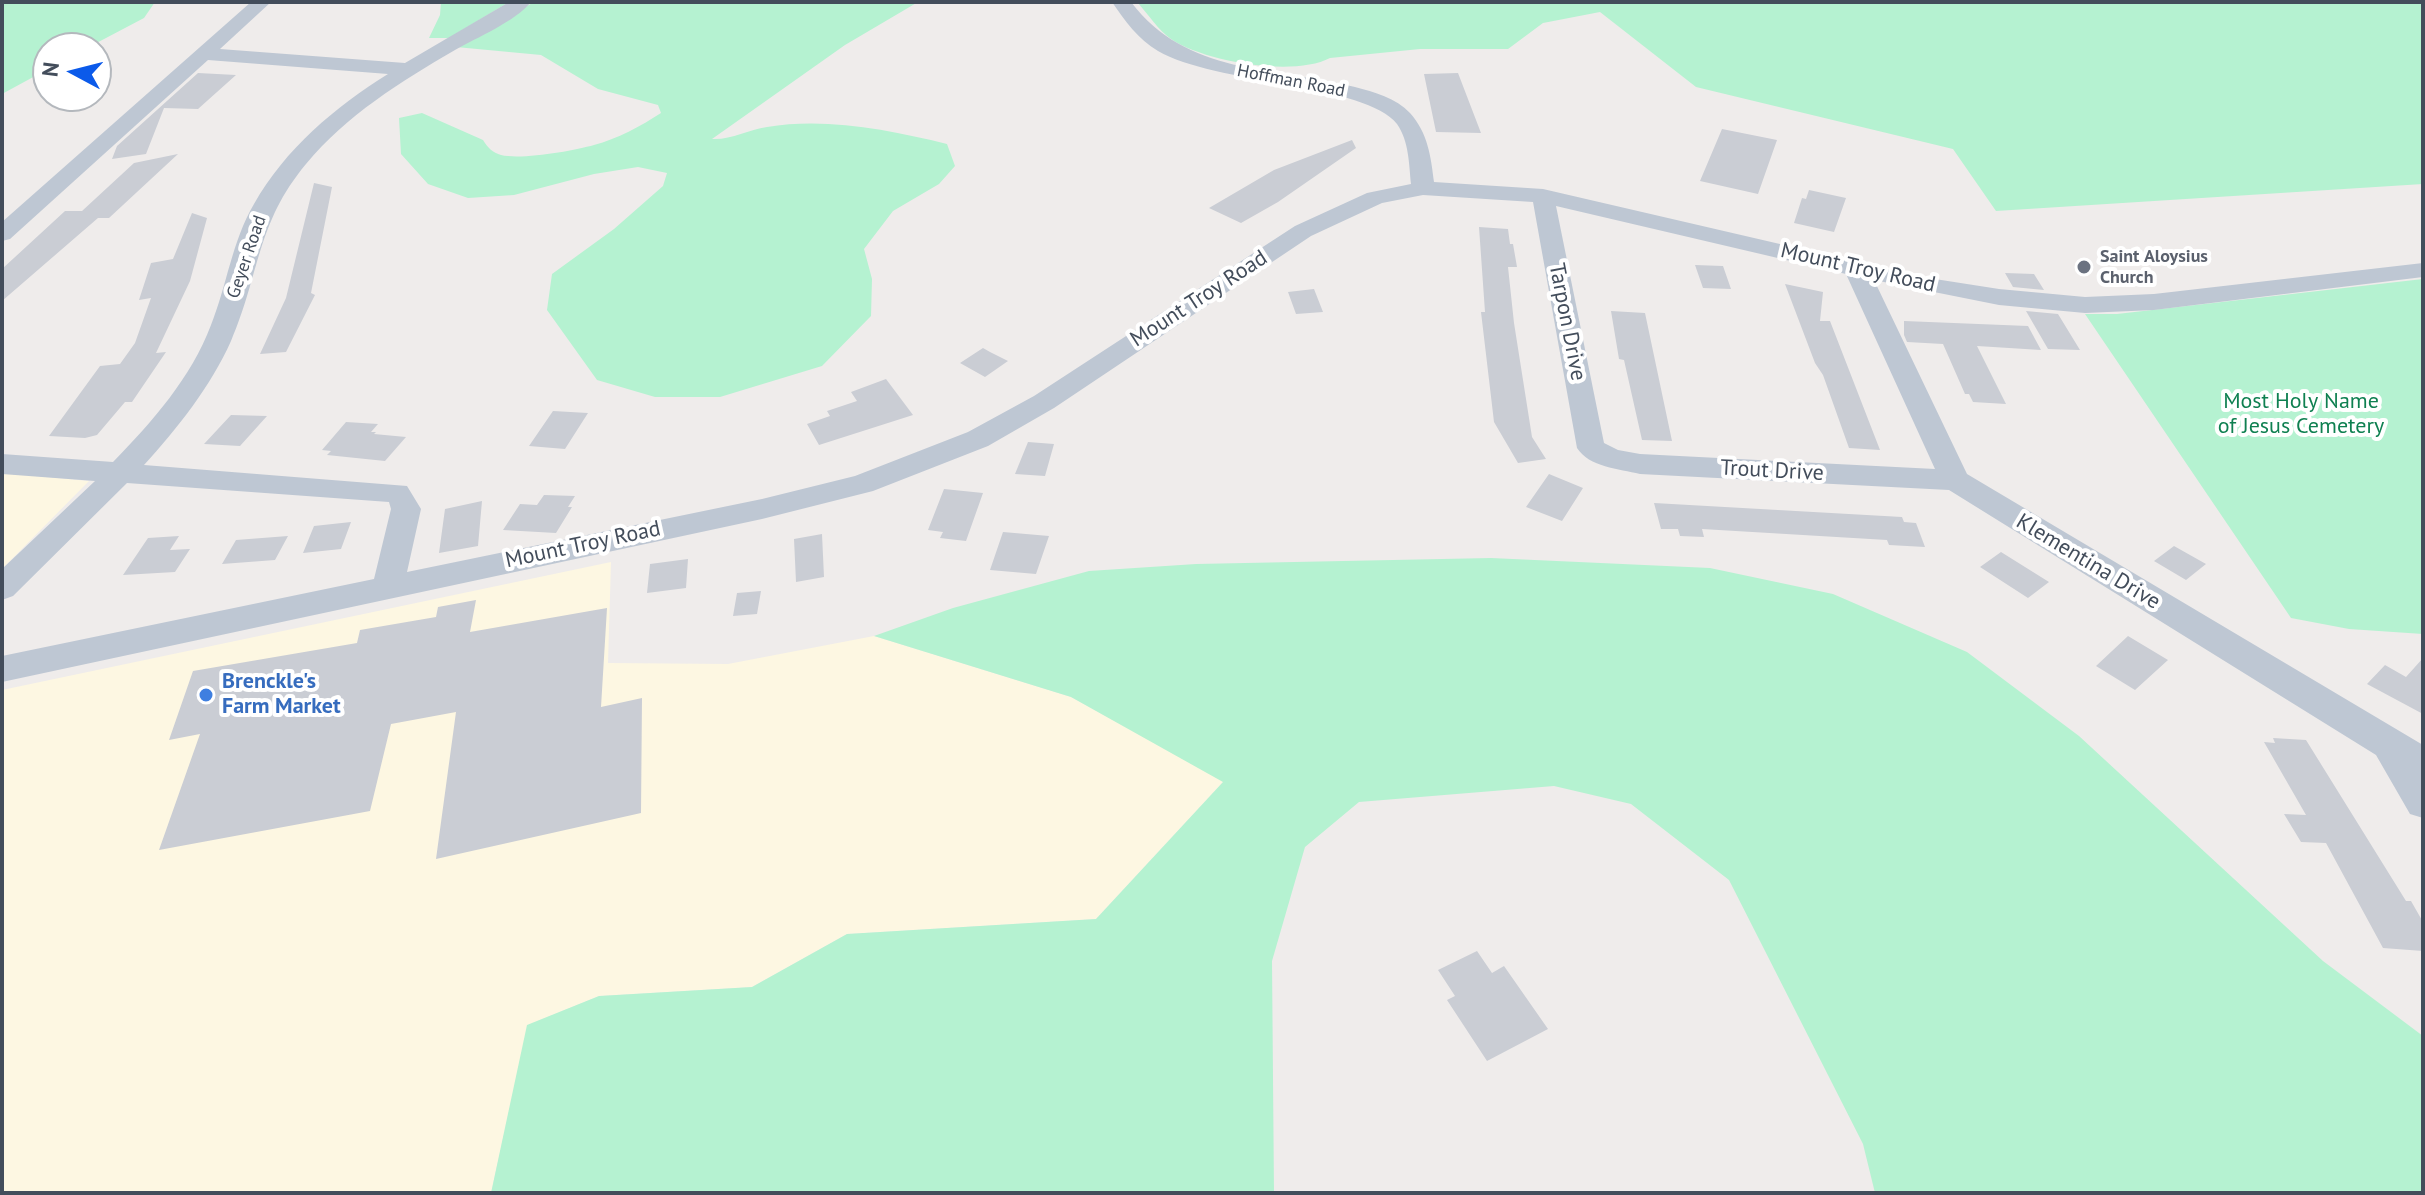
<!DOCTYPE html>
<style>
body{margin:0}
#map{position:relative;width:2425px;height:1195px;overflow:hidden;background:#efeceb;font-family:"PT Sans",sans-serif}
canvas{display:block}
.frame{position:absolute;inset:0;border:4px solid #434d5b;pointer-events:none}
.north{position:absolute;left:32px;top:32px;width:80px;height:80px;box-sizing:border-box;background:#fff;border:2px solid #b4b8bd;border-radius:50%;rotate:277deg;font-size:22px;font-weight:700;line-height:32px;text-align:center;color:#434d5b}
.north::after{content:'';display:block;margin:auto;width:28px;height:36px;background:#0b5aea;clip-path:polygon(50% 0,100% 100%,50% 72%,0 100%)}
</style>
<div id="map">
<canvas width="2425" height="1195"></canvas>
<div class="frame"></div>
<div class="north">N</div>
</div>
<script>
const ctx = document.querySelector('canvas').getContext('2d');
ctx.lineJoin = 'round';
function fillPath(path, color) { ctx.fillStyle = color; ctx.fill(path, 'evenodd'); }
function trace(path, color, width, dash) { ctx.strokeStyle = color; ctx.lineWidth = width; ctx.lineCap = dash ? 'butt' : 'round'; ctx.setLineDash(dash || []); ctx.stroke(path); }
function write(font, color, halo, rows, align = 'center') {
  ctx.font = font + ' "PT Sans",sans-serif'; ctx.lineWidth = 8; ctx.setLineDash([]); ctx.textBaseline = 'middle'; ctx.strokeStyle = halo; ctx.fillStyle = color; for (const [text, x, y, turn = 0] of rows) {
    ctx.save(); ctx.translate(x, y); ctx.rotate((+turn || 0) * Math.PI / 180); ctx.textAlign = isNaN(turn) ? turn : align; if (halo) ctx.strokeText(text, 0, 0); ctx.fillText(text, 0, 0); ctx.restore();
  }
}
fillPath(new Path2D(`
 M2,473L89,481L2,569Z
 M611,562L608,663L728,664L874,636L1071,697L1224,781L1096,919L847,934L752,987L599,996L528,1025L491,1193H2V690Z`), '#fdf7e2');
fillPath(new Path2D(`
 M2,2H155L144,18L87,48H48V69L2,94Z
 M441,2H509L449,38H429L440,15Z
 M534,2H918L845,45L712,139C731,140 748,130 767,127C825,117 891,130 947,144L955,166L939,184L893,211L864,249L872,279L871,316L822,366L720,397H655L597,380L547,310L552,274L614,229L663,186L667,173L638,167L594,174L514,195L468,198L428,184L401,154L399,118L422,113L483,140C487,147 493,153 501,155C521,160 573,151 594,145C617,139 641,126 661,113L658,105L598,89L541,55L456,47Z
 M1137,2H2423V184L1996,211L1953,149L1696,87L1600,12L1543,23L1508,49H1420L1330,58C1294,77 1205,62 1171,39C1159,31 1148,14 1137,2Z
 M2423,279V634L2349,629L2291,618L2085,314H2117Z
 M1491,558L1710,568L1833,594L1967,652L2079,736L2323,961L2423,1036V1193H1875L1863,1144L1729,880L1631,804L1554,786L1359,802L1305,847L1272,961L1274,1193H491L527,1025L599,996L752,987L847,934L1096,919L1223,782L1071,697L874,636L953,608L1089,571L1196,564Z`), '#b5f2d1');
fillPath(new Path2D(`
 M198,73L236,75L198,109L164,108L146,154L112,159L117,146Z
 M1458,73L1481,133L1436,132L1424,74Z
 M1722,129L1777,140L1758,194L1700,181Z
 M1352,140L1356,148L1278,202L1241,223L1209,208L1274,170Z
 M178,154L109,218H98L2,301V269L65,211H82L134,163Z
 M314,183L332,187L311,293L315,295L286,352L260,354L286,298Z
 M1809,190L1846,198L1834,232L1794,223L1802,198L1806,199Z
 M192,213L207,218L190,281L156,353L166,352L132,402H125L97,435L85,438L49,436L100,366L120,364L135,343L151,298L139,300L151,263L173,259Z
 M1479,227L1508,229L1510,244H1513L1517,267H1508L1514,323L1532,437L1546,459L1518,463L1494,422L1481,312H1485Z
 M1695,265L1723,266L1731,289L1703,288Z
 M2005,273L2034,274L2044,290L2013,287Z
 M1785,284L1823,292L1820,321H1830L1880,450L1849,448L1823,375L1815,363Z
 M1314,289L1323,312L1296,314L1288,292Z
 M1611,311L1645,313L1672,441L1642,440L1624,360L1619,359Z
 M2026,311L2058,314L2080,350L2048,349Z
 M1904,321L2028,326L2041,350L1977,346L2006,404L1973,402L1969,394H1965L1943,344L1907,342L1904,335Z
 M983,348L990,352L1008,361L985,377L960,363Z
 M886,379L913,415L819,445L807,424L830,416L827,411L857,401L851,392Z
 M553,411L588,413L565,449L529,446Z
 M231,415L267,416L240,446L204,444Z
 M346,422L378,424L371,432H376L374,434L406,437L385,461L327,455L331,451L322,450Z
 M1028,442L1054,444L1045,476L1015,474Z
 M1549,474L1583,488L1562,521L1526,507Z
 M944,489L983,493L966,541L940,538L943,532L928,530Z
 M544,495L575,496L568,507H572L556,533L503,530L520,504L537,505Z
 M482,501L478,546L439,553L445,509Z
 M1654,503L1902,517L1904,522L1916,523L1925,547L1889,545L1887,540L1702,529L1704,537L1680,536L1678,529H1661Z
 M351,522L341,549L303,553L314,526Z
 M1003,532L1049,536L1036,574L990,570Z
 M822,534L824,577L796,582L794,539Z
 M179,536L170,550L190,549L175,572L123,575L148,538Z
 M288,536L275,560L222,564L236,540Z
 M2174,546L2206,564L2186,580L2154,561Z
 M2001,552L2049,582L2028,598L1980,567Z
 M688,559L686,588L647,593L650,564Z
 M761,591L757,614L733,616L737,593Z
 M476,600L470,632L607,608L601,707L642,698L641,813L436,859L456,712L391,724L370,811L159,850L200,734L169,740L193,671L357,643L360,630L436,617L438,607Z
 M2128,636L2168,660L2135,690L2096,666Z
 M2423,658V714L2367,684L2385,665L2406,677Z
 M2273,738L2306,740L2406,901H2411L2423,922V951L2383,948L2326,843L2301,842L2284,814L2306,815L2264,742L2275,743Z
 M1477,951L1492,973L1504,966L1548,1029L1487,1061L1447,1000L1455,996L1438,970Z`), '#cacdd4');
fillPath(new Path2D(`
 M251,2H271L220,49L405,63L509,2H531C516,21 476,38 455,50C400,82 347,115 306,164C256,224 260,274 231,341C211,386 177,429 144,465L407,486L421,509L407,572L762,499L855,476L968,432L1034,396L1295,226L1367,193L1411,184C1409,164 1409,141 1397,124C1367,84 1214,84 1158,51C1138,39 1125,21 1112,2H1131C1186,75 1274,67 1355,87C1374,92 1396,98 1410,113C1428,133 1431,157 1434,182L1543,189L1922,277L1999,289L2085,297L2154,294L2423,263V277L2154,310L2085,313L1999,305L1874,280L1967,474L2423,745V818L2410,814L2376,755L1949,490L1640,474C1619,469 1589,467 1577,448L1533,202L1423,195L1382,203L1311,236L1054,408L988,446L873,491L762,519L2,682V656L374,579L391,509L389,502L127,483L13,596L2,600V569L95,481L2,474V454L113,462C152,422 191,378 211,325C227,285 232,241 254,204C285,149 335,107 388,74L208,60L10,239L2,241V222ZM1556,206L1846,274L1935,469L1640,454L1618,450L1604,443Z`), '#bec7d3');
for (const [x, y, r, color] of [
 [2084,267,8,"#6b7280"],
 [206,695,8,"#3f7fe0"]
]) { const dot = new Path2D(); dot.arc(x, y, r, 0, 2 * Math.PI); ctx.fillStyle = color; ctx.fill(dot); trace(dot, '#fff', 3); }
write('18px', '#434d5b', '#fff', [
 ["Hoffman Road",1291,81,11],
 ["Geyer Road",247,257,-71]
]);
write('bold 18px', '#5b616d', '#fff', [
 ["Saint Aloysius",2100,257],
 ["Church",2100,278]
], 'left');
write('22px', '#434d5b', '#fff', [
 ["Mount Troy Road",1858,268,13],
 ["Mount Troy Road",1199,299,-33],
 ["Tarpon Drive",1567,322,79],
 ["Trout Drive",1772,471,3],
 ["Mount Troy Road",583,545,-12],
 ["Klementina Drive",2088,562,31]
]);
write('22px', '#0f8051', '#fff', [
 ["Most Holy Name",2301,402],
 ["of Jesus Cemetery",2301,427]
]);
write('bold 22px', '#366cbe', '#fff', [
 ["Brenckle's",222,682],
 ["Farm Market",222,707]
], 'left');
</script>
